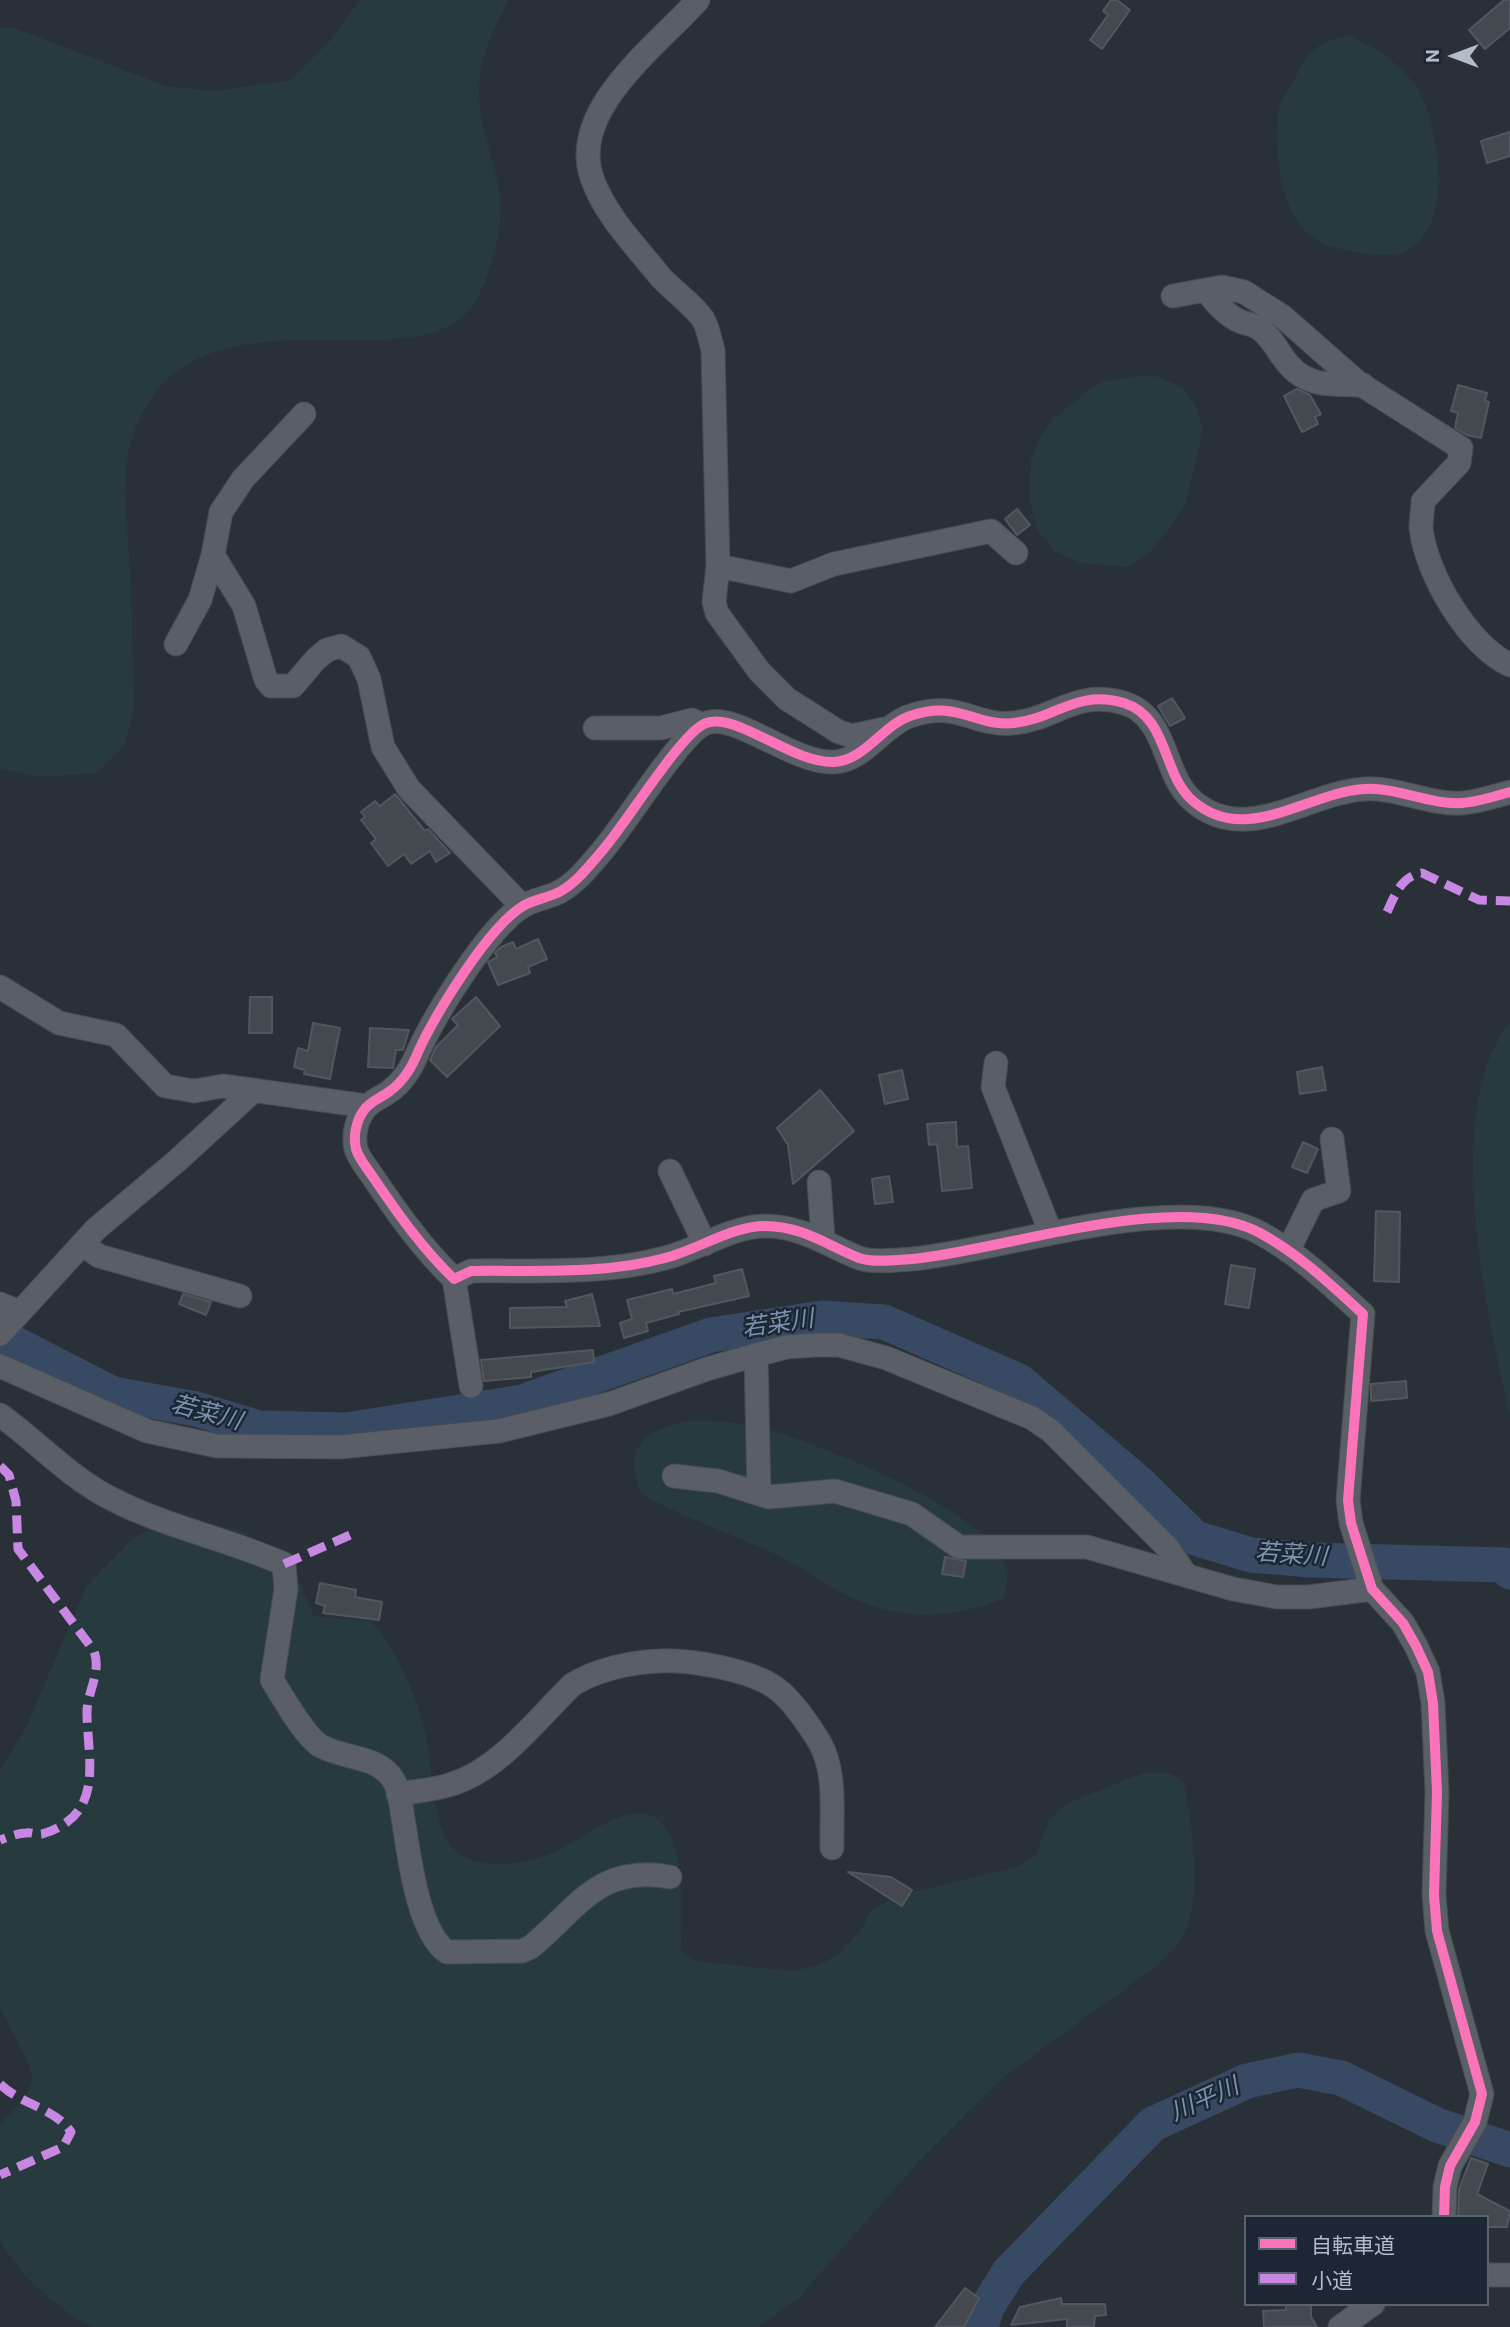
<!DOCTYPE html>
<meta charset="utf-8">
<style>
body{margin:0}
#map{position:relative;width:1510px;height:2327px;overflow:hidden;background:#2a3038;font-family:Roboto,"Noto Sans JP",sans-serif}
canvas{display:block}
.legend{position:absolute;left:1244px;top:2215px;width:245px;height:91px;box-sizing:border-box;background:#1d2633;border:2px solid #59626f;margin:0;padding:9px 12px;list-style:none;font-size:21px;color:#b4bcc9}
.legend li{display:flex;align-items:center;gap:14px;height:35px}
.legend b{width:35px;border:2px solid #59626f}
.north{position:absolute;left:1419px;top:21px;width:70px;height:70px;-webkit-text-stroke:5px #1d2633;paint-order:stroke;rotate:270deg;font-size:19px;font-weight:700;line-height:28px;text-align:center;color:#b4bcc9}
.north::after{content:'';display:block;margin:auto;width:24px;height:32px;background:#b4bcc9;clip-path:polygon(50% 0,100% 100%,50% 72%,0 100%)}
</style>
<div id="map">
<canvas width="1510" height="2327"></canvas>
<ul class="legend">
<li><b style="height:9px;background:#fb73b8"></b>自転車道</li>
<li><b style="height:9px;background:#c787e3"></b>小道</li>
</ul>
<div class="north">N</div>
</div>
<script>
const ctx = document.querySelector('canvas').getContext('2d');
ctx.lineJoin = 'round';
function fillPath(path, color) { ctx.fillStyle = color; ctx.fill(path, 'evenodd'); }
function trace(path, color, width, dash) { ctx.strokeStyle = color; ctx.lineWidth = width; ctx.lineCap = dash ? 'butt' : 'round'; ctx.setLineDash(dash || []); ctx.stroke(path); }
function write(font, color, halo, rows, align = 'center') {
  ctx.font = font + ' Roboto,"Noto Sans JP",sans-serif'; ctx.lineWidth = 5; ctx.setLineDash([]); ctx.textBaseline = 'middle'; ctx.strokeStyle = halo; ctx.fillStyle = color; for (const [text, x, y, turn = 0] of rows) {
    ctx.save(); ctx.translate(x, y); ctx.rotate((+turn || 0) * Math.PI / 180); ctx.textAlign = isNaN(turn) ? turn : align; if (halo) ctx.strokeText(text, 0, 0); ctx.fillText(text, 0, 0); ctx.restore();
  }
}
fillPath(new Path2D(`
 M360,0H509C492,30 477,64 479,100C482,134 496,165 500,198C504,229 491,273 476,300C428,386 236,290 155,393C141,412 130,437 127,461C122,495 128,532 130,566C133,614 132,662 134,709L124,746L97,773L43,777L0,769V28H15L166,86L213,91L291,80L328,43Z
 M1350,36C1378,49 1408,68 1422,97C1440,139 1456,237 1398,254C1386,257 1368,254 1355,252C1339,249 1324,246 1311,236C1278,210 1274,150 1278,112C1279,103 1286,95 1290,88C1305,58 1314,39 1350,36Z
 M1143,375L1160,377L1183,388L1196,406L1203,430L1185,506L1152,551L1127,567L1080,563L1056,552L1037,531L1029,496L1031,460L1040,437L1054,418L1075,401L1101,382Z
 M1510,1023V1415C1487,1317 1440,1105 1510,1023Z
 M685,1421C706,1421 728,1420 749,1425C806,1437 982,1507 1004,1562C1009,1574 1007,1586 1004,1598C953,1620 898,1621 848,1596C822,1583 799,1565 773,1553C729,1533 682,1517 641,1494C624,1447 641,1433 685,1421Z
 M199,1521L245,1532L292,1565L314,1616L371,1621C398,1652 416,1694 426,1735C433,1767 430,1834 460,1854C486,1871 525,1864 552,1853C591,1836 656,1774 676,1851C684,1883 679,1918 682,1951L693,1961L792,1971L820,1965L842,1951L863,1927L870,1911L896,1896L1020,1866L1036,1855L1049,1820L1066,1804L1142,1773H1171L1184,1784C1192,1828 1205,1899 1181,1939C1173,1952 1162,1961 1151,1970L1005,2076L919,2161L797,2300L758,2327H91C60,2310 16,2272 0,2240V2125C11,2112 30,2096 32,2079C34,2067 6,2023 0,2008V1769L25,1730L86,1587L133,1538L157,1525Z`), '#273a3e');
trace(new Path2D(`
 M0,1336L113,1394L196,1409L259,1428L347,1430L522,1402L711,1335L822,1318L884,1322L1019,1381L1138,1482L1195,1538L1251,1555L1311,1560L1504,1565L1510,1572
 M981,2327L987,2307L1009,2272L1153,2124L1247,2081L1298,2070L1341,2078L1437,2125L1510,2150`), '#384963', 35);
const building = new Path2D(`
 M1111,0H1117L1130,10L1102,49L1090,40L1108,15L1103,11Z
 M1504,0H1510V28L1485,49L1469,30Z
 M1510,132V156L1487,163L1481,141Z
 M1458,385L1487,393L1485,401L1489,402L1481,438L1467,435L1455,428L1458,413L1451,411Z
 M1297,389L1310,395L1321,414L1315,417L1318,424L1302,432L1284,396Z
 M1017,509L1030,525L1017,535L1005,519Z
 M1172,698L1185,718L1170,726L1158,706Z
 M395,794L425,831L428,829L450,853L436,862L430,851L411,864L404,854L388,866L371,843L376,839L361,820L365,817L361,812L375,801L380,806Z
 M538,939L547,959L528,967L530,973L498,985L488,962L497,957L495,953L501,947L513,942L516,949Z
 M250,997H272V1033H249Z
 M476,997L500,1026L447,1077L430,1060L436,1047L458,1025L452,1019Z
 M313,1023L340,1028L330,1079L304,1074L305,1070L294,1067L298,1048L308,1051Z
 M370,1028L409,1030L403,1050H396L393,1068L368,1067Z
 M1322,1067L1326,1090L1300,1094L1297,1072Z
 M902,1070L908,1099L885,1104L879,1075Z
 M820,1090L854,1131L793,1184L788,1145L777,1128Z
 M956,1122L957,1147L968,1146L972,1188L942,1191L937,1144L929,1145L927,1124Z
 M1303,1142L1318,1149L1307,1173L1292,1167Z
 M889,1176L893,1202L875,1204L872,1179Z
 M1376,1211L1400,1212L1399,1282L1374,1281Z
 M1231,1265L1255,1269L1249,1308L1225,1304Z
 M742,1269L749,1296L678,1312L679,1314L646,1323L648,1331L624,1338L620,1323L632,1319L627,1300L672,1289L673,1294L716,1283L714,1276Z
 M183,1294L211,1302L206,1315L179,1304Z
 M592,1294L600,1326L510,1328V1308L567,1307L565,1301Z
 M593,1350L594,1362L531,1372V1377L484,1381L481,1360Z
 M1406,1381L1407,1398L1371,1401V1384Z
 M945,1557L966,1561L963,1577L942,1574Z
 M320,1583L356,1590L355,1597L382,1602L379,1620L323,1613L325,1606L316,1603Z
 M848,1872L891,1877L912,1890L902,1906Z
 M1471,2158L1488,2164L1477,2194L1510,2211L1507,2227H1487V2217H1458L1459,2189Z
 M965,2288L979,2298L964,2327H935Z
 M1061,2298L1062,2304H1105L1106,2315L1095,2316L1094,2327H1067V2319L1011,2325L1020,2307Z
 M1286,2304H1311V2317L1317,2327H1264L1263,2311L1286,2310Z`);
fillPath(building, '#444950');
trace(building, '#52575f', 2);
const minor = new Path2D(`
 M698,0C658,45 568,110 592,178C605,215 634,244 658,274C671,290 692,303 703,319C708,327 710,340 713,350L718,566L714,602L717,613L759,671L787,699L839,732L852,736L884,729
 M1206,290C1215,302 1223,312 1237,320C1243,323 1251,324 1257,327C1269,334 1275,346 1282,356C1303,388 1328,384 1363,385
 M1173,296L1222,287L1244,292L1282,316L1357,382L1461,448L1459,463L1423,501C1423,509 1421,519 1421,528C1426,574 1468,645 1510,665
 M213,555L244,606L266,680L271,686H293L316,659L327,650L341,646L359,657L369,679L383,747L409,789L522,906
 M718,566L791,581L834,564L991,531L1016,553
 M176,644L200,600L213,555L221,512L243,479L304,414
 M595,728H661L692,720L701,725
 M0,987L59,1023L116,1035L165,1086L194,1091L223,1086L366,1106
 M996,1063L993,1087L1050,1231
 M670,1171L705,1244
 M819,1182L823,1239
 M82,1244L99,1256L240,1296
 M1288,1251L1313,1200L1339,1191L1332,1139
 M454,1279L471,1386
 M0,1304L20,1312
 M0,1334L96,1229L178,1160L252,1092
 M756,1355L759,1494
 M0,1366L147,1431L217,1446L340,1447L499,1431L609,1404L707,1369L756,1355L787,1347L815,1345H839L886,1358L1032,1418L1051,1431L1167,1547L1186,1575
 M0,1415C38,1442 70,1478 112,1499C166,1527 228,1539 284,1564L286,1589L272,1680C283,1697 303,1734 319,1745C344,1760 378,1754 394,1781C400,1791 401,1807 403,1818C409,1853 417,1931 447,1952L522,1951L531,1947C579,1907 599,1864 670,1877
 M674,1476L718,1481L769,1497L835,1491L912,1514L959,1547H1087L1233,1589L1277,1597H1309L1372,1589
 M398,1794C416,1791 435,1790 452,1784C500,1769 537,1719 572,1685C595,1670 631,1662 659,1661C689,1659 753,1670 777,1689C792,1700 810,1726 820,1743C837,1774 831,1814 832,1848
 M1444,2217L1445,2187L1450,2166L1475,2122L1482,2094L1437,1931L1434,1895L1437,1792L1433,1703L1428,1672L1416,1646L1403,1623L1372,1589L1351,1523L1348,1500L1363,1314C1331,1285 1299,1254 1260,1233C1178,1188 1002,1251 912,1259C897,1260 873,1263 859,1258C827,1245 802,1226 765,1226C732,1226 697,1250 665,1258C602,1275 535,1270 471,1271L454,1279C422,1248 398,1214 373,1177C367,1168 359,1159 356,1149C353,1136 356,1121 364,1110C370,1101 381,1098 390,1091C404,1081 412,1067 418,1052C435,1015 488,927 523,906C534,899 549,898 561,891C577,882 590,865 602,851C625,825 680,735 704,724C733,709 792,764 834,762C864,761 883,725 910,716C959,699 973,727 1014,723C1055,719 1076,689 1124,703C1169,717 1162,775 1193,801C1246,847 1308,792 1365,789C1397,787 1429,805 1462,803C1478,802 1495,796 1510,792
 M1487,2275H1510
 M1340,2327L1373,2304`);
trace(minor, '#484c53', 25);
trace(minor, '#5a5e66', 23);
trace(new Path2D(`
 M1387,912C1395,895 1401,876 1422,873L1479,900L1510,901
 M0,1466L9,1475L16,1501L18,1549L94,1651C102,1673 86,1693 87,1715C88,1762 105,1815 42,1834C36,1835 32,1832 26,1833C18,1833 8,1837 0,1840
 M284,1564L350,1535
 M0,2084C20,2104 55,2108 71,2132L63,2147L0,2175`), '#c787e3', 9, [18, 9]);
trace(new Path2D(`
 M1444,2217L1445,2187L1450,2166L1475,2122L1482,2094L1437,1931L1434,1895L1437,1792L1433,1703L1428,1672L1416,1646L1403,1623L1372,1589L1351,1523L1348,1500L1363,1314C1331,1285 1299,1254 1260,1233C1178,1188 1002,1251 912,1259C897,1260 873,1263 859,1258C827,1245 802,1226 765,1226C732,1226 697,1250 665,1258C602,1275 535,1270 471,1271L454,1279C422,1248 398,1214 373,1177C367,1168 359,1159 356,1149C353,1136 356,1121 364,1110C370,1101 381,1098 390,1091C404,1081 412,1067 418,1052C435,1015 488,927 523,906C534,899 549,898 561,891C577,882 590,865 602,851C625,825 680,735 704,724C733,709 792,764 834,762C864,761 883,725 910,716C959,699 973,727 1014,723C1055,719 1076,689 1124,703C1169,717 1162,775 1193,801C1246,847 1308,792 1365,789C1397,787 1429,805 1462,803C1478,802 1495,796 1510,792`), '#fb73b8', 10);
write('italic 24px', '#7c92b1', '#1d2633', [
 ["若菜川",778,1325,-8],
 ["若菜川",206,1414,15],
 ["若菜川",1291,1556,4],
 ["川平川",1205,2101,-24]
]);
</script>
